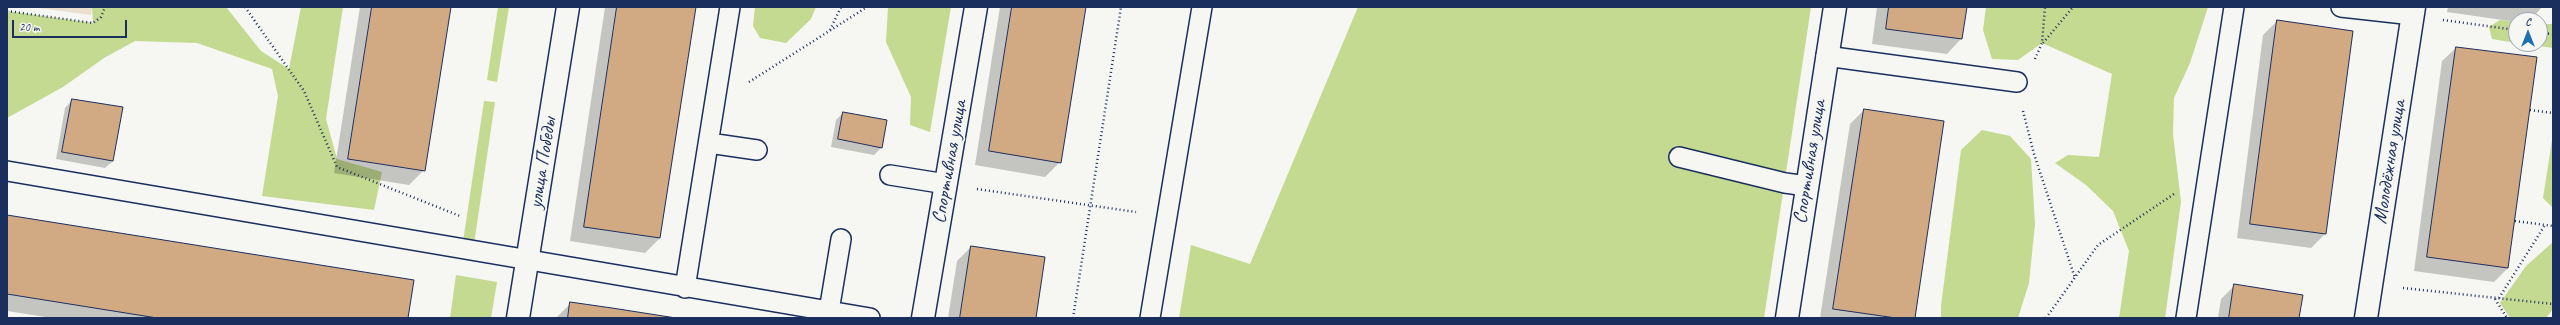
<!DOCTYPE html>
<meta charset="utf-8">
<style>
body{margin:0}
#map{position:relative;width:2560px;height:325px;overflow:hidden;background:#f6f6f2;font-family:Caveat,sans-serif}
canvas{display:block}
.frame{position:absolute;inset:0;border:8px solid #1b2f5e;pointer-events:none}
.north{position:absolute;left:2508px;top:12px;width:40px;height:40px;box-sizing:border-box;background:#f6f6f2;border:1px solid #9ea6b7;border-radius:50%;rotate:0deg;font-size:11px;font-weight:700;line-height:16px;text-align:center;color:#1b2f5e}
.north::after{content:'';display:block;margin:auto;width:14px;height:18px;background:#1f6fb2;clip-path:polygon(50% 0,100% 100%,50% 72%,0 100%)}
.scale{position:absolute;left:12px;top:20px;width:115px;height:18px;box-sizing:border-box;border:2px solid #1b2f5e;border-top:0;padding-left:5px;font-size:12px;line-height:14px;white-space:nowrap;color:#1b2f5e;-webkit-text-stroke:3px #f6f6f2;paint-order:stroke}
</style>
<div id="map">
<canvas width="2560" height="325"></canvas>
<div class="frame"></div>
<div class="north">С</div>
<div class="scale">20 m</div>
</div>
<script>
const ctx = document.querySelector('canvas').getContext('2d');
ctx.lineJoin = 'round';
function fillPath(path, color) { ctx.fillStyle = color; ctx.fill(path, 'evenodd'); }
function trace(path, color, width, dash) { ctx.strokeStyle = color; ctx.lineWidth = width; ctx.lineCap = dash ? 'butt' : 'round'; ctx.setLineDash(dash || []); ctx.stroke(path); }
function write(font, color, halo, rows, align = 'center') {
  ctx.font = font + ' Caveat,sans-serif'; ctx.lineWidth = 3.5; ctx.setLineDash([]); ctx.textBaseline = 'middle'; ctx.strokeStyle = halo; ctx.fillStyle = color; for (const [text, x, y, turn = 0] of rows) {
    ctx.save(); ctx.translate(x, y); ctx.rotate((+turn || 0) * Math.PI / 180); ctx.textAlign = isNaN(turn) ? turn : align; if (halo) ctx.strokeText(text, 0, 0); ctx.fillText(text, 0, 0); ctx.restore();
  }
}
fillPath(new Path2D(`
 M31,7H92L91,15Z`), '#ebdfd0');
fillPath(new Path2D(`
 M92,7H226L261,51L289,69L301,7H343L326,119L337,159L382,172L374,210L262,196L278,96L272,69L197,43L135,41L104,58L63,87L7,118V11L93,23Z
 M498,7H509L497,82L487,80Z
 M755,7H816L811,19L786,43L760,38L753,26Z
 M888,7H951L930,132L910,125L911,97L886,42Z
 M1358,7H1811L1764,318H1179L1191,245L1250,264Z
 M1986,7H2208L2190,63L2174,98L2173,134L2181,202L2165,318H2119L2129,251L2113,211L2086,185L2055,163L2068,155L2099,157L2112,74L2042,43L2018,60L1992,59L1983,30Z
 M2500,20L2516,22V43L2492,39L2489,27Z
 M2540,24H2553V48L2526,44H2540Z
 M484,101L495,102L474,244L463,242Z
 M1982,130L2010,136L2031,159L2035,224L2029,283L2018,318H1941V306L1961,150Z
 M2553,134V208L2543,198Z
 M2553,242V309L2546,318H2510L2500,303L2526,266Z
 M456,275L497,282L491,318H450Z`), '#c3da90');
fillPath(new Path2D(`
 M360,7H450L424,170L409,185L334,173Z
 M605,7H695L660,238L645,253L570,241Z
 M1000,7H1085L1060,162L1045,177L975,165Z
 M1877,7H1966L1961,39L1947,54L1872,44Z
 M2448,7H2542L2531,20L2516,22L2447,12Z
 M2277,21L2325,234L2311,248L2237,238L2263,35Z
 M2456,48L2508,268L2494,282L2414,271L2442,61Z
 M72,100L113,161L105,168L56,159L65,108Z
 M1864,110L1914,318H1820L1850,124Z
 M843,113L882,147L874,155L831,147L836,120Z
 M7,216L407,318H52L7,311Z
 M971,247L1035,318H948L957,261Z
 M2235,285L2298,318H2218L2221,299Z
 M571,303L669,318H556Z`), '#0003');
const building = new Path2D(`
 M372,7H451L425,171L348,159Z
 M617,7H696L660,238L584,227Z
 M1012,7H1086L1061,163L989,151Z
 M1889,7H1967L1962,39L1886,29Z
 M2277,20L2353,31L2326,234L2250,224Z
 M2456,47L2537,57L2508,268L2427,257Z
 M72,99L123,107L113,161L62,152Z
 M1864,109L1944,121L1915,318H1896L1833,309Z
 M843,112L887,120L882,148L838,139Z
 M7,215L414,280L408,318H157L7,294Z
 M971,246L1045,257L1036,318H960Z
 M2234,284L2303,295L2299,318H2229Z
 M570,302L612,308L676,318H568Z`);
fillPath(building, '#d1a982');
trace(building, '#1b2f5e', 1);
const service = new Path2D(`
 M2341,7L2413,15
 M1826,56L2017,82
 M709,143L757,150
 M1679,157L1785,183L1807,186
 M7,171L870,318
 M890,175L946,184
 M685,288L730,7
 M829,311L841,239
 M1150,318L1202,7
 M2186,318L2234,7`);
const minor = new Path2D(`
 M518,318L568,7
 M923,318L976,7
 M1787,318L1835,7
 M2366,318L2414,7`);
trace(service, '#1b2f5e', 22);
trace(minor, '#1b2f5e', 25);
trace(new Path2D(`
 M245,7L304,91L337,167L460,216
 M7,11L93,23L101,17L105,7
 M2443,20L2516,30
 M830,30L841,7
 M2540,33L2553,34
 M2043,43L2073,7
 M2035,59L2042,43L2045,7
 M749,82L867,7
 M2530,110L2553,113
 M2023,111L2034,154L2075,278
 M977,189L1136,212
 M2515,221L2553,226
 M2403,288L2553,304
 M2499,298L2545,225
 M2495,299L2507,318
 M1073,318L1121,7
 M2046,318L2098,245L2174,194`), '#1b2f5e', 2.5, [1, 3]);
trace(service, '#f6f6f2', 19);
trace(minor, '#f6f6f2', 22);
write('20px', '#1b2f5e', '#f6f6f2', [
 ["Спортивная улица",950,162,-80],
 ["Спортивная улица",1810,162,-81],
 ["Молодёжная улица",2390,162,-81],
 ["улица Победы",543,163,-81]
]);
</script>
